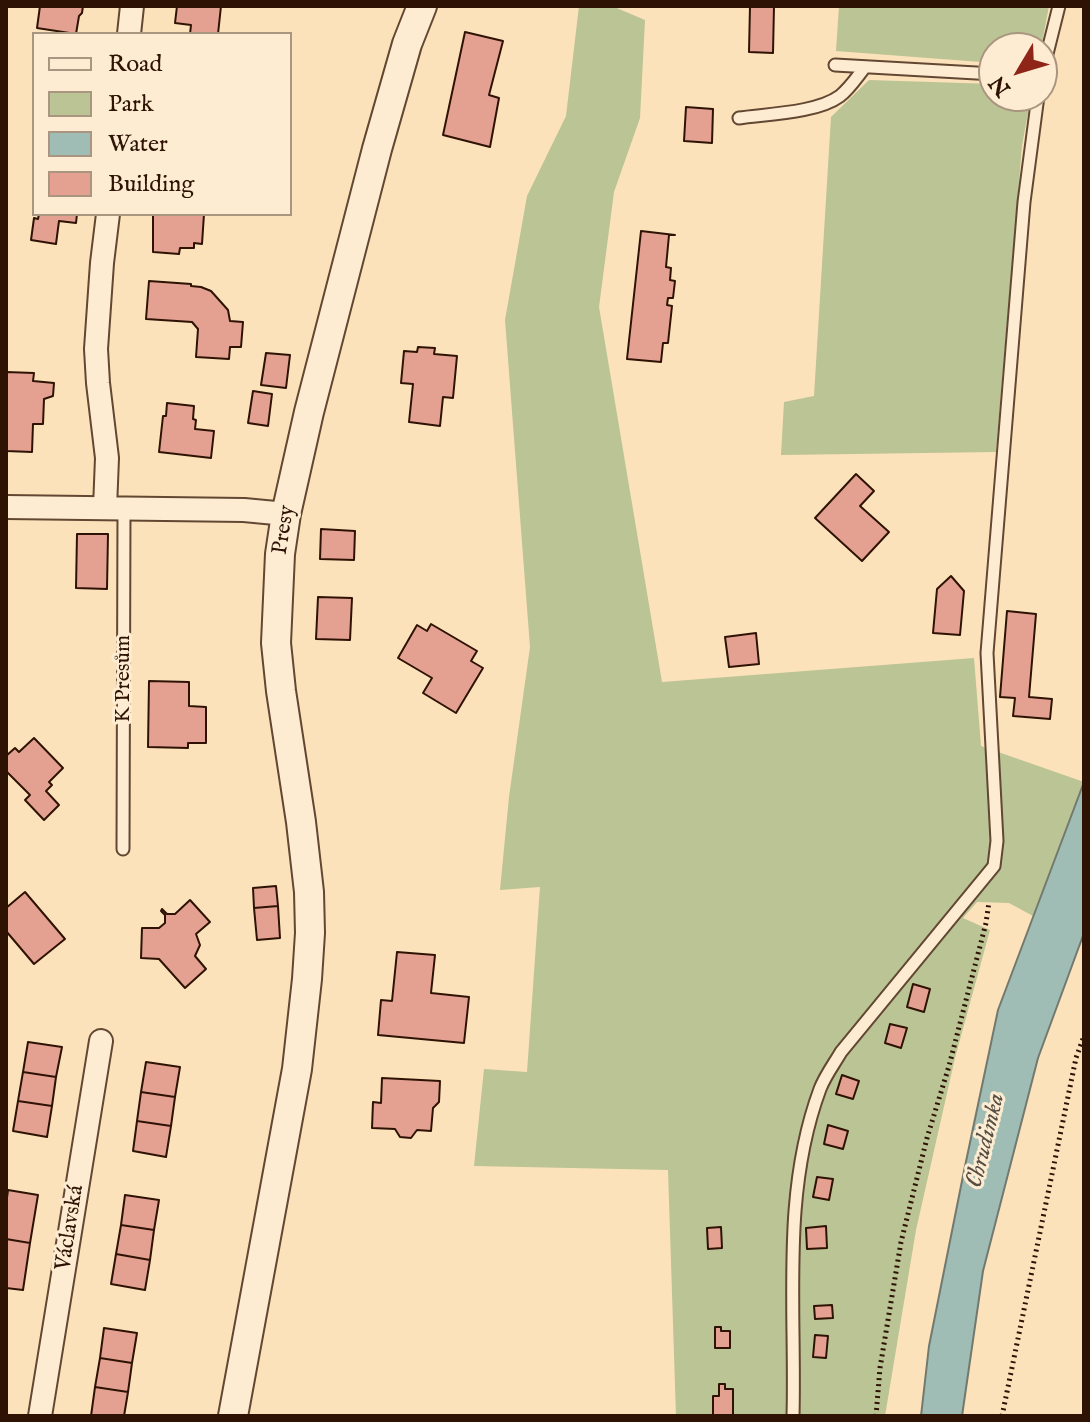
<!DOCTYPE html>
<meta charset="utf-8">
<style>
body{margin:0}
#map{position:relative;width:1090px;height:1422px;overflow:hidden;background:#fce2ba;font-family:"IM FELL English",serif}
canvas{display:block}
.frame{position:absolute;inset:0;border:8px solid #2e1305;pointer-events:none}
.legend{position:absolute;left:32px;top:32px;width:260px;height:184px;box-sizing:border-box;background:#fdecd2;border:2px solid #aa9580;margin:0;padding:10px 14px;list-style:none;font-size:24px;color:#2e1305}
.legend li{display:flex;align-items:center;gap:16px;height:40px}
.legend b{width:40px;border:2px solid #aa9580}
.north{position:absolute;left:978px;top:32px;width:80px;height:80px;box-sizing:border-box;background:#fdecd2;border:2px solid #aa9580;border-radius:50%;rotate:232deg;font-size:22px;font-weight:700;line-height:32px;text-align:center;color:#2e1305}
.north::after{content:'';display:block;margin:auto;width:28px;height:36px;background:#8f2418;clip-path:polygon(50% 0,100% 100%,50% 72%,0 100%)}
</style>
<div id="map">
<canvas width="1090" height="1422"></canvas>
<div class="frame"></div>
<ul class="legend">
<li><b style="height:10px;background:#fdecd2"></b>Road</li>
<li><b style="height:22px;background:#bac494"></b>Park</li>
<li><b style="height:22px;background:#a0bdb5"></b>Water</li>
<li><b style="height:22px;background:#e4a191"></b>Building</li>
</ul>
<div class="north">N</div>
</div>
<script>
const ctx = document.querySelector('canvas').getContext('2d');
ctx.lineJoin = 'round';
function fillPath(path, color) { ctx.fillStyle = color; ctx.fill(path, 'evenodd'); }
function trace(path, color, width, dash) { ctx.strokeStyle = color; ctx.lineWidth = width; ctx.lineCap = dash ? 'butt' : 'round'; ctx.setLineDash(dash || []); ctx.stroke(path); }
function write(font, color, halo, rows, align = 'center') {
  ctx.font = font + ' "IM FELL English",serif'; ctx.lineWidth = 6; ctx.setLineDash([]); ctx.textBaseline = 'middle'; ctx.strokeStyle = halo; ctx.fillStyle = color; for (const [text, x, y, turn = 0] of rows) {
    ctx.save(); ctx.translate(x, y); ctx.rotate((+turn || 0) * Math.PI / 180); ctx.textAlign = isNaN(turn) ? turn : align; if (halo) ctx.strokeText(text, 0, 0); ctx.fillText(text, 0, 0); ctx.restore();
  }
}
fillPath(new Path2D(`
 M579,6H612L645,20L640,118L614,192L599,307L662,682L974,658L981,746L1084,782L1033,916L1009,903L977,902L963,918L990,930L955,1058L916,1230L885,1416H676L668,1170L474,1166L484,1069L527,1072L540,887L500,890L509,797L530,647L505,320L527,196L566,116Z
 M839,6H1049L1041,48H994V63L836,51Z
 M869,80L994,84V96H1031L1022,146L996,452L781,455L784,402L814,396L831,117Z`), '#bac494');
const water = new Path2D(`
 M1084,782V933L1038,1058L983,1271L962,1416H921L929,1346L964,1171L998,1010Z`);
fillPath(water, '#a0bdb5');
trace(water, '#72796f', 2);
const building = new Path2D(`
 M40,6H83L82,13L79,16L76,34L37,28Z
 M177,6H221L218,34H190L191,25L175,23Z
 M750,6H774L773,53L749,52Z
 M465,32L503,41L489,95L499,98L490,147L443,135Z
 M686,107L713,109L712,143L684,141Z
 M39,214H77L76,223L59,221L56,244L31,240L34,218L38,219Z
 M153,214H204L202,244L194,243V248H180L179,254L153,252Z
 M641,231L675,235H669L666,267L671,268L670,280L675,281L673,298H668L667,305L672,306L668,343H663L661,362L627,359Z
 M149,281L191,284V286L201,287L211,291L228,310L230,321L243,322L241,347H230L229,359L196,357L198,329L192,322L146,319Z
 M418,347L435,348L434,354L457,356L453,398L443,397L440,426L409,422L413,384L401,383L404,351L417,352Z
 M266,353L290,355L286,388L261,385Z
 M6,372L34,373L33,381L54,383L53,396L44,399L43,424H33L32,452L6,451Z
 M253,391L272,394L268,426L248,423Z
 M167,403L194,406L193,419L196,420L195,429L214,431L211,458L159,452L163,416H166Z
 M856,474L874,491L860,506L889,532L862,561L815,518Z
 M321,529L355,531L354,560L320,559Z
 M77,534H108L107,589L76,588Z
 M951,576L964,591L960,635L933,633L937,589Z
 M318,597L352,598L350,640L316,639Z
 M1007,611L1036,614L1029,697L1052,699L1050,719L1013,716L1015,698L1000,697Z
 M431,624L477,651L471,661L483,668L456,713L423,693L432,678L398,658L417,625L427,631Z
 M756,633L759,664L729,667L725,637Z
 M149,681L189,682V706L206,707V743H188V748L148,747Z
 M34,738L63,768L49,782L52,785L46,791L59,805L44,820L25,800L30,795L6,771V756L15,748L19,752Z
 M276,886L278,906L254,908L253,888Z
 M25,892L65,939L34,964L6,931V908Z
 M190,900L210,922L196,934L200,945L195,956L206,969L185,988L159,959L141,958L142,928H159L165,923V915L161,911L162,909L167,914H175Z
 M278,906L280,938L257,940L254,908Z
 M397,952L435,955L431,993L469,997L464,1043L378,1035L381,1000L392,1001Z
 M913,984L930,989L924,1012L907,1007Z
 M890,1024L907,1028L901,1048L885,1043Z
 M28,1042L62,1047L56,1077L23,1072Z
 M146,1062L180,1067L175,1097L141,1092Z
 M23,1072L56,1077L52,1106L18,1101Z
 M842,1075L859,1081L853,1099L836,1094Z
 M382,1078L440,1081L439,1102L433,1108L431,1131L417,1130L411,1138L400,1137L395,1129L372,1128L373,1102L381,1103Z
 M141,1092L175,1097L171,1126L137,1121Z
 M18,1101L52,1106L47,1137L13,1131Z
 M137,1121L171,1126L166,1157L133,1151Z
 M828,1125L848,1131L843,1149L824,1144Z
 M817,1177L833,1179L829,1200L813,1197Z
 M8,1190L38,1195L30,1243L6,1239V1205Z
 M125,1195L159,1200L154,1230L121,1225Z
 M121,1225L154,1230L150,1260L116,1254Z
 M826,1226L827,1248L807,1249L806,1228Z
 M721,1227L722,1248L708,1249L707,1228Z
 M6,1239L30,1243L23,1290L6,1288Z
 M116,1254L150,1260L145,1290L111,1284Z
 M832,1305L833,1318L815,1319L814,1306Z
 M715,1327H721V1331H730V1348H715Z
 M104,1328L137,1333L132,1363L100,1358Z
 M815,1335L828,1336L826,1358L813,1357Z
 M100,1358L132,1363L128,1392L95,1387Z
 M719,1384H725V1389H733V1416H713V1396H719Z
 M95,1387L128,1392L124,1416H91Z`);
fillPath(building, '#e4a191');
trace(building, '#2e1305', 2);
const service = new Path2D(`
 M835,65L994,74
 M1042,74L1059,6
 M739,118C767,114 817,113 840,96C850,88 857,77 865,67
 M123,849L124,509
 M793,1416C796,1307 781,1194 820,1089C825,1076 834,1064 841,1052L994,866L997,841L987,653L1024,202L1038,96`);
const minor = new Path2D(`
 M129,34L132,6
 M6,507L244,510L286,514
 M105,508L107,458L98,383L96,349L102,263L108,214
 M40,1416L101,1041`);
const tertiary = new Path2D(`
 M233,1416L297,1069L307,979L310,933L309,892L301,822L281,691L276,643L280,554L286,514L309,412L377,149L407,44L422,6`);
trace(service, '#624732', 15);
trace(minor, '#624732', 26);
trace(tertiary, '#624732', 32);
trace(new Path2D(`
 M876,1416L880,1368L901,1242L927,1138L949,1066L986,923L989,902
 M1002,1416L1076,1058L1084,1036`), '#2e1305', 5, [2, 4]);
trace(service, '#fdecd2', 11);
trace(minor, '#fdecd2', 22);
trace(tertiary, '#fdecd2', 28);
write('22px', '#2e1305', '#fdecd2', [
 ["Presy",285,530,-81],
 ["K Presům",124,679,-90],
 ["Václavská",71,1228,-81]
]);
write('italic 24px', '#564e43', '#fdecd2', [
 ["Chrudimka",987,1141,-76]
]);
</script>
